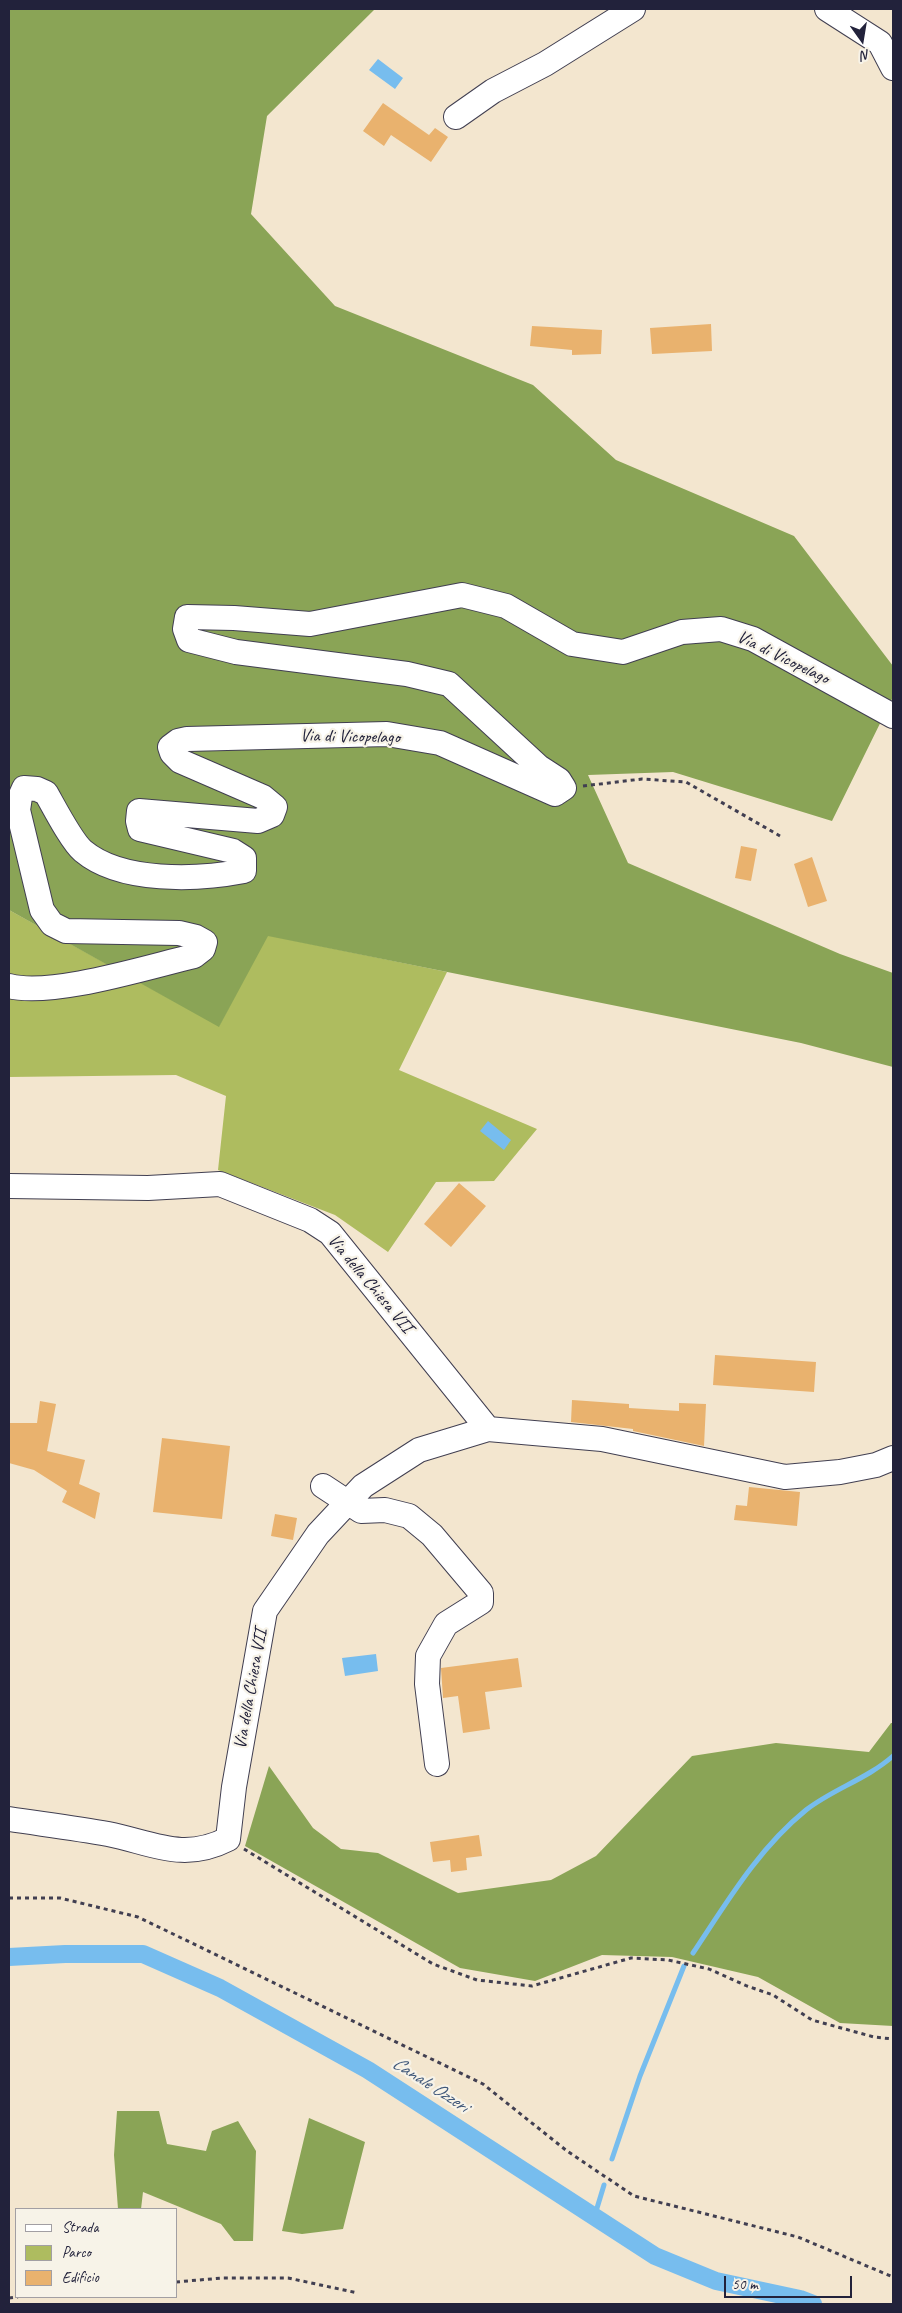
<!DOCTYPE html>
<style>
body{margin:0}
#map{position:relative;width:902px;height:2313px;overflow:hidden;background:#f3e6cf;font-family:Caveat,sans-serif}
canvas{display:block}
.frame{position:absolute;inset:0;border:10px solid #22223b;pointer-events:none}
.legend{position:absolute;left:15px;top:2208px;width:162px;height:90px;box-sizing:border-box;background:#f7f3e8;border:1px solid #a29fa3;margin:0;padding:6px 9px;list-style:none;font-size:15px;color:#22223b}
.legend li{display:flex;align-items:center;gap:10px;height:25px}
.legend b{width:25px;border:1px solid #a29fa3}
.north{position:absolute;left:837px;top:15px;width:50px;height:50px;-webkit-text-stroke:4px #f7f3e8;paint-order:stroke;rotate:167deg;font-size:14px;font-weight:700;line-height:20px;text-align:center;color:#22223b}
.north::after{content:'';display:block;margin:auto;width:18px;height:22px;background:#22223b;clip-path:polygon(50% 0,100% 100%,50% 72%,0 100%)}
.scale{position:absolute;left:724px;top:2276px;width:128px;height:22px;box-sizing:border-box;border:2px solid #22223b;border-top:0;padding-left:6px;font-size:15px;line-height:18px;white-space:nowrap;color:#22223b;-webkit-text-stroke:4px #f7f3e8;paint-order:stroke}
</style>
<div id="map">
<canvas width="902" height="2313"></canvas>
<div class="frame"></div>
<ul class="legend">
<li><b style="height:6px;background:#fff"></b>Strada</li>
<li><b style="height:14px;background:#aebc5f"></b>Parco</li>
<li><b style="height:14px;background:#e9b26e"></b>Edificio</li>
</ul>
<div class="north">N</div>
<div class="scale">50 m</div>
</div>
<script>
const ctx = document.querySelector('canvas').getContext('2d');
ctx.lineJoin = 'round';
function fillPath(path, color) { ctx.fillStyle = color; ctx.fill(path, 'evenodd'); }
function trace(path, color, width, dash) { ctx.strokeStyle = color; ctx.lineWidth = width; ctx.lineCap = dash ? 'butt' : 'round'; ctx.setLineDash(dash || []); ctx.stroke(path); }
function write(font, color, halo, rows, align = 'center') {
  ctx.font = font + ' Caveat,sans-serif'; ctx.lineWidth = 4.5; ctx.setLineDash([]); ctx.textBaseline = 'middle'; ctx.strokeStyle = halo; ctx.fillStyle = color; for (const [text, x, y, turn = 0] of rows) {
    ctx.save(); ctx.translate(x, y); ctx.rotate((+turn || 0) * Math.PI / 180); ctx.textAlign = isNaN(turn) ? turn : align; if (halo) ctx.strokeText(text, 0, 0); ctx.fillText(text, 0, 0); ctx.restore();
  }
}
fillPath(new Path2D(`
 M9,910L219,1026L267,935L447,972L399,1070L537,1129L494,1181L436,1182L388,1252L335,1215L218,1170L226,1096L176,1075L9,1077Z`), '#aebc5f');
fillPath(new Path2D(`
 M9,9H375L267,116L251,214L335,306L533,385L616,460L794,536L893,666V697L832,821L673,772L588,775L628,863L840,954L893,973V1067L801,1043L268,936L219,1027L9,910Z
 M891,1723H893V2026L840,2023L758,1977L672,1957L602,1955L535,1981L460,1968L245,1846L269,1766L313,1828L341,1849L378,1853L458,1893L551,1880L596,1856L692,1756L776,1743L869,1752Z
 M117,2111H159L167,2144L206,2151L212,2131L238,2121L256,2151L253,2241H234L221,2224L143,2192L141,2209H118L114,2155Z
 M309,2118L365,2142L343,2229L302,2234L282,2231Z`), '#8aa456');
fillPath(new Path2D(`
 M378,59L403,78L395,89L369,70Z
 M488,1121L511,1140L504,1150L480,1131Z
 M376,1654L378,1671L345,1676L342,1658Z`), '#77bdee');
trace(new Path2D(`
 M693,1953C727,1902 758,1849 806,1810C833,1789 867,1779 893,1756
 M612,2159L640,2076L684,1966
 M594,2218L604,2185`), '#77bdee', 5);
trace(new Path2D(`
 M9,1957L65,1954H143L220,1988L368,2070L655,2256L716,2281L800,2299L813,2304`), '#77bdee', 18);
fillPath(new Path2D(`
 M383,103L429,135L435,128L448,137L431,162L391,135L384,146L363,131Z
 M711,324L712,351L652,354L650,328Z
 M532,326L602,330L601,354L572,355V350L530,346Z
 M741,846L757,849L751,881L735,878Z
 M812,857L827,901L808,907L794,864Z
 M459,1183L486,1206L451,1247L424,1224Z
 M715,1355L816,1362L814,1392L713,1385Z
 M572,1400L629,1404V1408L679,1411V1403L706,1404L704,1446L633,1431V1429L571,1422Z
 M40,1401L56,1404L47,1451L85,1460L79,1484L100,1493L95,1519L62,1502L67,1491L34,1470L9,1463V1423H37Z
 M162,1438L230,1446L222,1519L153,1512Z
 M749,1487L800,1492L797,1526L734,1520L736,1505L747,1506Z
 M275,1514L297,1518L293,1540L271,1536Z
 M518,1658L522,1687L485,1692L490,1729L463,1733L458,1696L443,1698L441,1668Z
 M479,1835L482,1856L466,1858L467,1870L451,1872L450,1860L433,1862L430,1842Z`), '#e9b26e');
const minor = new Path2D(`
 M827,9L880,43L893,68
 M456,117L493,91L545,64L633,9
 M9,986C53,997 147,967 194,956L203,949L205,942L196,937L179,933L66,931L52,924L42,910L18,810L20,797L24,788L37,789L46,793C54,807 72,842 83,851C121,883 197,880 244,871V858L233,851L140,829L138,821L139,811L258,821L272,815L275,807L263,797L180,761L172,753L170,747L178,741L187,739L387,734L440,743L555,794L564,788L559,780L539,767L449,684L407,674L236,652L189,640L185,629L187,617L234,618L310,624L462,595L506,606L572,644L623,652L682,632L721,629L753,639L893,716
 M9,1186L148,1188L220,1184L310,1220L330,1233L488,1429
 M323,1486L361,1511L385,1510L409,1516L432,1535L481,1593V1602L446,1624L428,1656L427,1684L437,1764
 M9,1819C42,1824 76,1828 108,1834C153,1843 183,1862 228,1839L234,1787L265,1611L318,1534L363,1486L419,1450L488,1429L602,1439L785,1477L840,1472L876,1465L893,1458`);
trace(minor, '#413f51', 26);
trace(new Path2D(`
 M583,786L642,779L686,782L780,836
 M244,1849L433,1964L477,1980L532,1986L631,1958L668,1960L709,1969L747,1986L773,1995L812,2020L874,2037L893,2039
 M9,1898H60L138,1917L483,2084L567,2151L634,2196L798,2237L893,2277
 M176,2282L222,2278H288L358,2293
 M9,2298L18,2297`), '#413f51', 3, [4, 4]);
trace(minor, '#fff', 24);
write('18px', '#22223b', '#f7f3e8', [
 ["Via di Vicopelago",783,658,26],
 ["Via di Vicopelago",350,737,1],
 ["Via della Chiesa VII",370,1284,50],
 ["Via della Chiesa VII",251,1689,-80]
]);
write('italic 19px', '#40587a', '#f7f3e8', [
 ["Canale Ozzeri",430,2085,33]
]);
</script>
